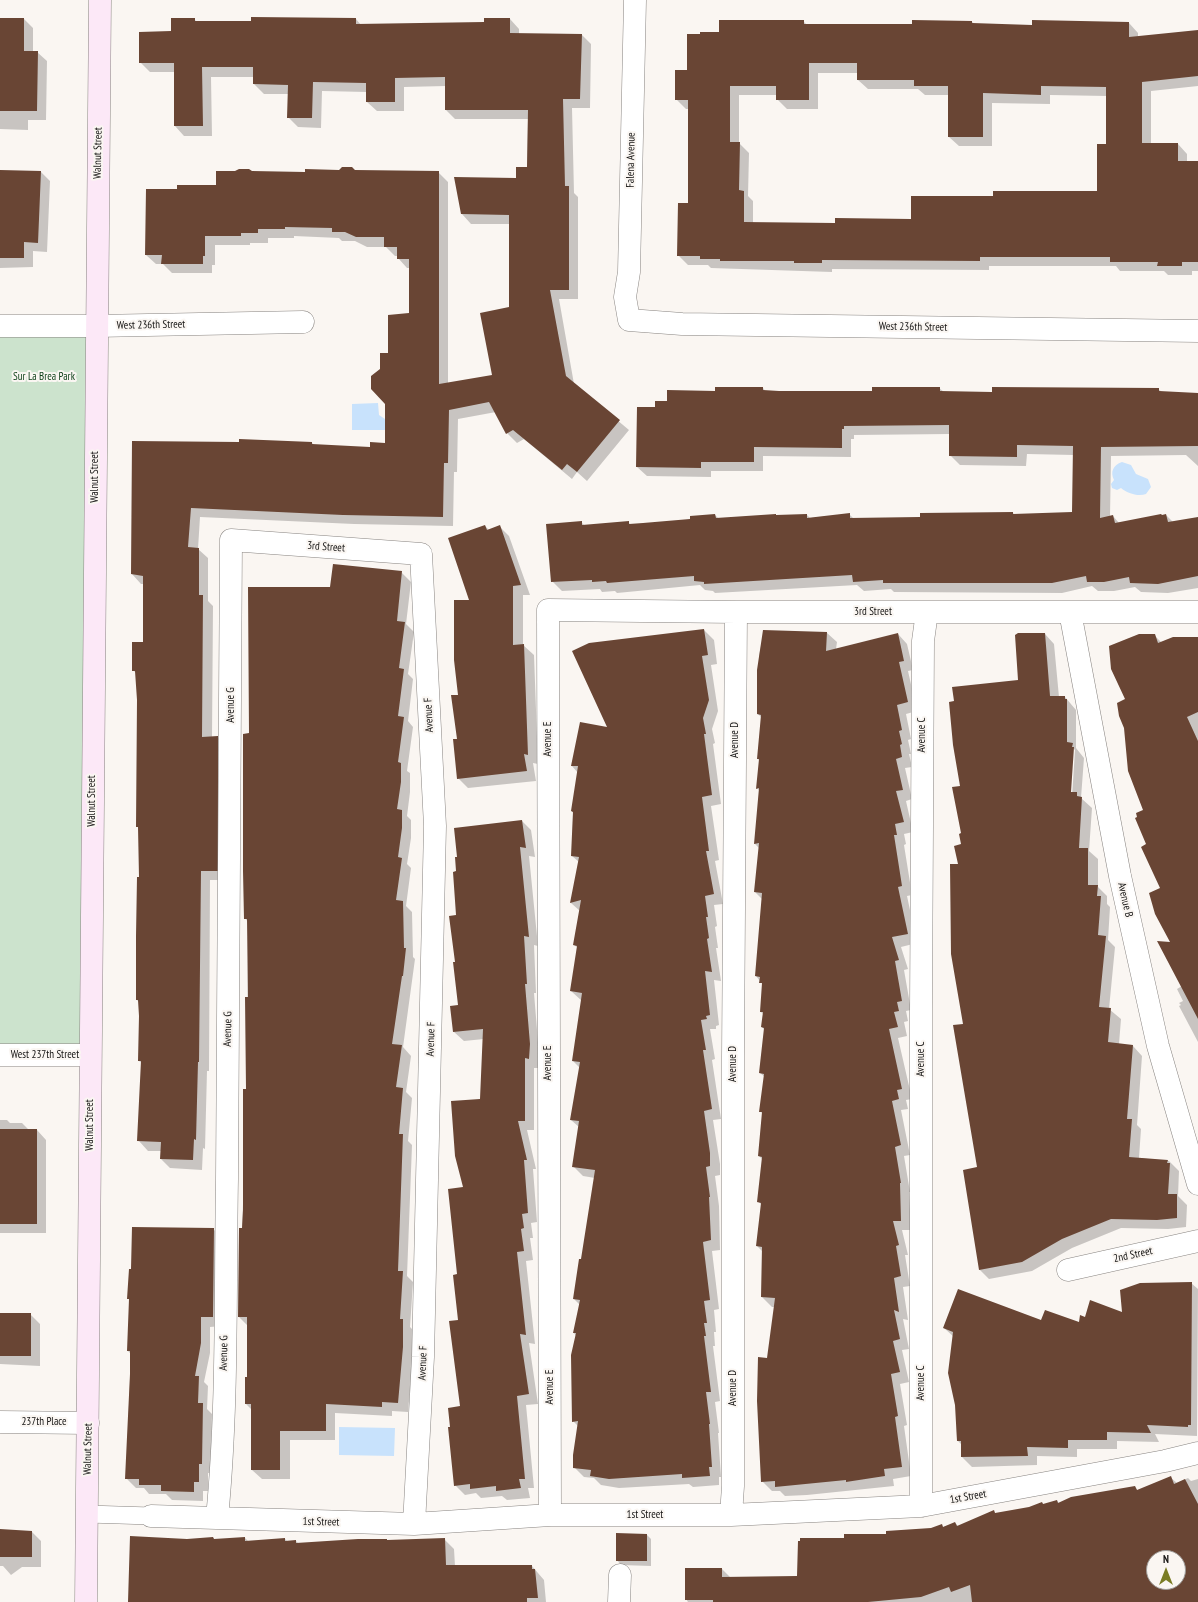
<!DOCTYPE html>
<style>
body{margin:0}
#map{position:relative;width:1198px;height:1602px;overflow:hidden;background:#faf6f2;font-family:"PT Sans Narrow",sans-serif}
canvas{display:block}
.north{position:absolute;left:1146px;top:1550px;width:40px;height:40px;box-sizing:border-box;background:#faf6f2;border:1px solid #9e9c99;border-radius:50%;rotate:0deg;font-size:11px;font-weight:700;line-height:16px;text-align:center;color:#151413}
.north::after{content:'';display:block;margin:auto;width:14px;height:18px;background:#7a7c24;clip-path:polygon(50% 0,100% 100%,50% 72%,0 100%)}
</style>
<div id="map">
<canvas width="1198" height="1602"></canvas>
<div class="north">N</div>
</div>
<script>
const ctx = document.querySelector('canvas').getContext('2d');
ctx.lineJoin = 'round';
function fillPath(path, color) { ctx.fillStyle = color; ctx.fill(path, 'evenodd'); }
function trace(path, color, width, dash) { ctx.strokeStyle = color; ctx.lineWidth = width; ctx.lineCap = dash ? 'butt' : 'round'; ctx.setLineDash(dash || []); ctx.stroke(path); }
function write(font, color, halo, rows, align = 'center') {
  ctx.font = font + ' "PT Sans Narrow",sans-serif'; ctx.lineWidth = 4; ctx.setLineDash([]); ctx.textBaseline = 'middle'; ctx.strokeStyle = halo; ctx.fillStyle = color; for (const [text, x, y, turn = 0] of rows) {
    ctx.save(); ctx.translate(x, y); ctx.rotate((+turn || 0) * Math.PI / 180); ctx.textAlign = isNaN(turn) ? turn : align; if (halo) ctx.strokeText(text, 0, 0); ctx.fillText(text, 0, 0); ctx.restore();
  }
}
fillPath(new Path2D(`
 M0,332H90L85,1049H0Z`), '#cce3cd');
fillPath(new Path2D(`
 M378,403L379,415L385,419L392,430H352V404Z
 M1122,462L1131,465L1136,474L1148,479L1151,487L1146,494C1138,497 1127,493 1121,488L1117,490L1112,488L1111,484L1114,480C1110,472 1113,465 1122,462Z
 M339,1427L395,1428L394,1456L339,1455Z`), '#c8e2fc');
fillPath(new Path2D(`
 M0,19H24L33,28V52H37L47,61L46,120H28V130L0,129Z
 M194,19L197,22L356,19L361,25L485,23L510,19L519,29V34H581L591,44L590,108H572L574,193L578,197V299H559L574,384L629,430L587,481L577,472L572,479L524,439L517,443L507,433L496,412L458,419L457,472H454L453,526L354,524L200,517L198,549L208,558V601L213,606L212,738L218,737L227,747V880H210L209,1071H207L205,1149L203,1148L202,1170L170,1168L161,1159V1151H148L139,1141L142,1063L139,1061V1002L137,1000L140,878L139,829L137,826L138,700L137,674L133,670L144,643V584H141L132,574L133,442L312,443L314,445L371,448L386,444V404L381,369L410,314V268H407L398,258V256H395L386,247H367L355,241H342L339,238L294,236V238H268V243H250V245H215V265H212V273H172L163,264H156L146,255L178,190L217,186L252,172H438L448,182V384L493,376L510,308V224H471L462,214L517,179L527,168L528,119H455L446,110V86L404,87V111H377L367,102V92L322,91L321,128L298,127L288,117L289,94H264L254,84V77H211L212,136H184L175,126V72H150L140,62L172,32Z
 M803,21L807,25L913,26L972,22L975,24L1033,26L1129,23L1138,33V37L1198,31V86L1151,91V144H1178L1187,154V162H1198V271H1192V275H1168L1164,271H1120L1116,266H989V270L832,269V272L711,268L708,265H688L678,255L689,204V109H686L676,99L688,71L720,34ZM818,73H858V80L868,89H918L925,95H949V137L959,146H992V103L1050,104V95L1107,96V145L1098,192L994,197L912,220L836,224L753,223V201L748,196L749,153L739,143V95H777V99L787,109H818Z
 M0,172H41L50,181L47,252L33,251V267L0,268Z
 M763,388L766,392H873L939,388L944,392L993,393L1158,389L1162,392L1198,394V466L1186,455L1111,456L1110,517L1113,516L1119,523L1166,515L1173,522L1198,518V588L1168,593L1141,592L1135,587L1114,591H1098L1092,586L1062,593L894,592L891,589L864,591L857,585L715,593L713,591L705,590L700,585L617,593L615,591L602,592L600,589L562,591L552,581L581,522L585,526L628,522L631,525L691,520L715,515L719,519L807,515L810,518L849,514L854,519L921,518L1013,513L1015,515L1073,513L1074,455L1027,454L1026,466L960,465L950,455V434L854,435V439H851V457L763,456V471H711V477L647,476L637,467L656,408L668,402L716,392Z
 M485,526L489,530L499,526L509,536L530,595H523V645L534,655L538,764L533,763L536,781L468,788L458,778L459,695L470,601Z
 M401,572L411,582L406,624L414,632L408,674L413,679L408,721L413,727L407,771L410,773V792L407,816L411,820V838L407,864L411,868L406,906L412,912L413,957L415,959L403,1047L411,1056L406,1092L412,1098L408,1141L412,1145L407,1276L413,1282L410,1327L413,1330V1357L408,1412L392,1411V1416L335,1413V1440H290V1479H262L252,1470V1410L246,1404L248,1378V1326L239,1317L247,1090L248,922L245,918L250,734L331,588Z
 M704,630L714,640L717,664L711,665L718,711L712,729L715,743L713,744L721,804L711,806L719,860L715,861L723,904L714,905L717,926L715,927L718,948H716L721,981L714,980L719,1025L716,1026V1029H710L715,1059L712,1060L721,1119L713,1120L720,1164V1175L715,1176L719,1206L720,1250L712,1251L719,1309L714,1310L716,1332H714L715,1346H713L720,1401L715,1402L719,1433H718L721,1477H719V1485L693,1487L689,1484L619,1488L601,1485L594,1478L584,1477L574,1467L578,1426L573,1421L576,1336L574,1333L580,1305L574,1299L582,1260L595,1178L583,1176L573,1166L579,1127L571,1120L580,1068L573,1061L582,1001L571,991L578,948L574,945L580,911L571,903L579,862L572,856L573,813L572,811L578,773L572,766L581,723L609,729Z
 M764,631L827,633L837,642L836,649L898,634L907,644L913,670L908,671L917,711L906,714L911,739L908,740L911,754H909L912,767L905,768L912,799L906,801L913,832L904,834L906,844L904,845L912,895L907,896L917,943L901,947L908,969L904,970L911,1010L906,1011L908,1021L904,1022L907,1036L898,1038L912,1099L906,1100L908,1109L901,1110L910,1155L904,1156L910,1192H909L911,1230H902L908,1255H905L910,1286L903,1287L908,1320L903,1319L909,1349L902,1350L909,1382L900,1384L907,1425L904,1426L911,1476L893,1479L894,1486L807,1495L785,1496L780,1491H772L762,1481L768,1360L775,1307H772L762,1297L763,1252L757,1246L762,1205L759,1202L763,1160L759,1156L763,1114L760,1111L765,1077L760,1073L765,1030L762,1027L763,1014L761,1012L763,985L756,976L762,899L755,892L760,849L755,844L760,791L757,788L760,761L758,759L762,718L758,714L759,656Z
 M1045,634L1054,644L1059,697H1065L1076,710V748L1084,758L1081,798L1092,808L1089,851L1098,859V887L1107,896V904L1110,907L1108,940L1115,947L1109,1009L1121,1019L1119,1044L1133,1046L1142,1056L1137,1125L1141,1129L1139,1158L1169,1161L1179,1171L1178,1196L1187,1205L1186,1227L1168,1229L1121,1228L1072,1248L1032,1271L989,1279L979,1269L978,1168L964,1024L959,865L962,845V786ZM1073,748L1075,750L1072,797H1070Z
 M1154,635L1162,643L1198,638V1042L1179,1006L1181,1005L1179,1003L1183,1001L1177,989L1182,986L1161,888L1148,845L1144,810L1126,700Z
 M522,821L531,830L535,857L529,856L538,946L534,945L536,993H534L539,1054V1068H534V1130H527L536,1169H533L537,1222L531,1223L533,1238H530L533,1260L526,1261L535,1344L529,1343L538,1404L526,1405L534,1488H528L530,1498L507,1500L502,1496L481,1498L476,1493L465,1495L455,1485L451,1427L461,1407L458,1275L464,1188L481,1100L484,1039L464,1041L454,1032L459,1006L457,963V872L458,858Z
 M0,1120H7L10,1123H22L29,1130H37L46,1140V1233H0Z
 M213,1229L223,1238L222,1326L210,1327V1353L204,1382L208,1386L207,1409L212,1414L211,1473H208V1491H203V1501L172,1500L166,1494H149L144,1488H136L126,1478L131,1354L128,1351L130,1301L128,1298L132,1270Z
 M1191,1283L1198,1289L1197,1436L1155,1434L1159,1442L1117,1441V1449H1077V1457L1037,1456V1465L972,1467L962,1457V1445L957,1440L954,1337L944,1328L1042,1321L1079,1323L1086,1318L1123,1313Z
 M0,1314H30L40,1324V1366L0,1364Z
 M1170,1477L1177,1483L1188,1478L1191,1481L1198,1479V1602H688L686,1599L722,1569L731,1578L798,1577L845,1539L887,1535L931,1529L941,1525L943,1527L955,1523L959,1527L994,1512L996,1514L1029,1508L1042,1503L1044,1505L1057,1501L1059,1503L1134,1487L1138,1491ZM1154,1558H1178V1582H1154Z
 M0,1530L32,1532L41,1541V1567H22L11,1575L3,1566H0Z
 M647,1535L651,1539V1566L621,1565L617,1560Z
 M213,1538L215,1540L245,1538L249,1542L285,1539L287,1541H296L299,1544L444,1539L454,1549L455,1566H532L544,1580L546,1602H130L187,1540Z`), '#0003');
fillPath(new Path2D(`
 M251,17L356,18V24L484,22V18H510V33L582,34L580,99H563L565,186H569V290H550L566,376L620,420L577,472L567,464L562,470L513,430L506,434L489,402L449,410L448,463H444L443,517L343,515L191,508L188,547L199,548V595H203L202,737L218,736V871H201L199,1062H198L196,1140L194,1139L193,1160L160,1159L161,1142L137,1141L141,1061H138L139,1016L138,1000H136V936L137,877H139L138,827H136L137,700L135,671H132V642H143V576L131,574L132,441L239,442V439L312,442V444L370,447V442L385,443V404L371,389V376L380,369V353H388V315L409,313V259H397V247H384V237H356L345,232H332V228L285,227V229H258V233H241V236H205V256H203V264H161L162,255H145L146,189H177V185H216V171H235L239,169H249L252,171L305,172V169L339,170L342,167H352L355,170L439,171V384L492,375L480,313L509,307V215L461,214L454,177L516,178V167H527L528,110H445V77L395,78V102H366V83L313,82L312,118H287L288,85L253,84V67H202L203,126H174V63H139V32L171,31V18H195V21H251Z
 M0,18H24V51H38L37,111H0Z
 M719,20H804V24H912V20L972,21V23L1032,25V20L1129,22V37L1198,30V76L1142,82V143H1178V161H1198V262H1182V266H1157L1158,262H1110V257H980V261L822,260V263H794V261H720V259H700V256H677L678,203H688V100H675V70H687V34H700V32H719ZM809,63H857V80H914V86H948V137H983V93L1041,95V86L1106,87V144H1097V191H993V196H911V219L835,218V223L744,222V191L739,190L740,142H730V86H776V100H809Z
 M0,170L41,171L38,243L24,242V258H0Z
 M715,387H763V390L779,391H872V387H940V391L992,392V387L1159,388V391L1198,393V446L1101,447L1100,518L1113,515L1115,523L1161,514L1162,515L1166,514L1168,522L1198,517V576L1158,584L1130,583L1129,577L1104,582H1087L1086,576L1052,583H883V580L853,582L852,575L704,584V582L694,581V576L607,583L606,581L592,582V580L551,582L546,524L582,521V525L629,521V524L643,523L690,519V516L715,514L716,518L776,514V515L807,514V518L850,513V518L920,517V513L1013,512V514L1072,512L1073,446L1017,445V457L949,456V425L844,426V429H842V448L754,447V462H701V468L636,467L637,407H655V401H667V390L715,391Z
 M485,525L487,530L500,525L521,585L513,586V645L524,644L528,755L524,754L527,771L457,779L453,739H457L451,695H458L454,660V600H469L448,538Z
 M333,564L402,571L397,621L405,622L399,668L404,669L398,716L404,717L398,762L401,763V782L397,809L402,810V828L398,857L402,858L396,900L403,901L404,948H406L403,976H402L392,1044L402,1045L396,1087L403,1088L399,1134H403L398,1271H403L400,1319H403V1347L398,1403L382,1402V1407L326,1404V1431H280V1470H251V1404H245V1377H247V1317H238L239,1228H242L243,1210V1089H246L245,997H248L247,919H244L243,871V734L249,733L248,587H330Z
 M704,629L708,655L702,656L709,700L703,718L706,734H704L712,795L702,797L709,851H706L714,894L705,896L708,917H706L709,938L707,939L712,972L705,971L710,1015L706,1016L707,1019L701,1020L706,1050H703L712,1109L704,1111L710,1153V1166L706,1167L710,1197H709L711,1240L703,1242L710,1300L704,1301L707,1323H704L706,1336H704L711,1392H706L710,1424H709L712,1467H709L710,1476L682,1478V1474L609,1479L590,1476L591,1470L573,1468V1455L578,1421L572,1422L571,1355L576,1333H573L580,1300L573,1299L579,1259H581L595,1170L572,1167L579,1121L570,1120L580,1062L572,1061L582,993L570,991L577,946L573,945L581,900L570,903L579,857L571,856L573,812L571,811L578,766H571L580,722L607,727L572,651L589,643Z
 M763,630L827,632L826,651L898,633L904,661L899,662L908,702L897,705L902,730L899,731L902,744L900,745L902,757L896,759L903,790L896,791L904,822L895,824L897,835H894L902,886L898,887L908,934L892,937L899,960L895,961L902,1001L897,1002L899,1011L894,1012L898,1027L889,1029L902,1089L897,1090L899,1099L892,1101L901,1145L895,1147L901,1183H900L901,1221H893L899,1245L896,1246L901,1276L894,1278L899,1312L894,1310L900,1339L893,1341L900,1372L891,1374L898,1416L895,1417L902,1467L884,1469L885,1476L846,1482V1480L775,1487V1481L761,1482L757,1401L758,1357L767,1358L775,1298L761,1297L762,1247L756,1246L761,1203L757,1202L762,1157L758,1156L762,1112H759L764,1074L759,1073L764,1028L761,1027L763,1012H760L762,983H759L760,977L755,976L762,893L754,892L759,843L754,844L759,788L756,789L759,759H757L761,715L757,714V670Z
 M1018,633H1045L1050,696H1065V699H1067V742L1073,743L1072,747H1074L1071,792H1077V796L1082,797L1079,848H1088V885H1098L1097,896H1101L1098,935L1106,936L1099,1007L1111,1008L1108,1042L1133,1045L1127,1119H1132L1129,1157L1168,1160L1167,1163H1170L1168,1194H1177V1218L1157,1220L1111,1219L1062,1239L1022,1262L979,1270L963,1170L977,1167L953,1025L963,1024L951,954L950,864H958L954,846L961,844L959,834L961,833L952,787L960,786L953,745L949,702L954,701L952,687L1018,680L1015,635Z
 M1139,634H1155L1158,643L1173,637H1198V712L1187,717L1198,741V1019L1157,941L1170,942L1155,914L1149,893L1160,888L1141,847L1146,844L1135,818L1137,817L1136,813L1143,810L1128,771L1124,728L1119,716L1117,703L1125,699L1111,669L1109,646Z
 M522,820L526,848L520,847L529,937L524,936L527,984H525L530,1044L529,1059L525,1058V1121H518L527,1160H524L528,1213L522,1214L524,1228L521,1229L524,1251L517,1252L526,1335L520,1334L529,1394L517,1396L525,1479H519L521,1488L496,1491V1486L470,1489V1484L454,1486L448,1427H450L448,1408L460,1406L449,1321L458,1320L453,1275L457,1274L448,1189L463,1187L455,1156L451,1101L480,1099L483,1029L453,1032L450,1006L458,1005L453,962H455L449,916L456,915L453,872L456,871L455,857H457L454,828Z
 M0,1129H37V1224H0Z
 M132,1227L214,1228L213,1317H201V1343L195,1376H199L198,1403H203L202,1464H199V1482H194V1492L161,1491V1485H139V1479H125L130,1374V1351H127L129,1299H127L129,1269H131Z
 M1192,1282L1191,1425H1188V1427L1147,1425L1151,1433L1107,1432V1440H1068V1448L1027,1447L1028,1456L961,1457V1441H957L955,1405L948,1373L953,1332L943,1328L958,1289L1041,1320L1045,1310L1079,1322L1080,1315L1085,1317L1090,1300L1122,1312L1120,1290L1140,1283Z
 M0,1313H31V1356H0Z
 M1171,1476L1174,1484L1185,1479L1198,1504V1602H972L970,1585L951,1592L949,1587L921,1597L868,1602H713V1600H685V1568H722V1577L797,1576L798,1541H800V1538H844V1534H886V1531L931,1528L942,1524L943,1527L955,1522L957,1526L994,1510L995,1513L1029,1507L1042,1502L1043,1504L1057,1500L1058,1503L1071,1497L1135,1486L1137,1490ZM1154,1558H1178V1582H1154Z
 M0,1529L32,1531V1557H0Z
 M616,1533L647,1534V1561H616Z
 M130,1536L187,1539L213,1537L214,1539L245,1537V1541L285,1538V1541L296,1540V1543L358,1539H387V1540L445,1538L446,1565H532V1569H535L538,1598H527V1602H128Z`), '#694534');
const lane = new Path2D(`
 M87,1514L151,1516`);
const street = new Path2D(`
 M635,0L629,272L625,297L629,320L682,324L1198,331
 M0,326H96L303,322
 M1070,612L1120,876L1158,1046L1198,1184
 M0,1055H90
 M1068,1270L1198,1241
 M0,1422L88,1423
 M921,1506V1011L923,641L927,612
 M550,1515L548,610L736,612H1198
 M731,1515L733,1486V1057L736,612
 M151,1516L414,1524L550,1515H731L921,1506L1165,1461L1198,1453
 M217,1518C228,1406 225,1292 227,1179C230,966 231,753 231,540L421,554L435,826L423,1357L414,1524
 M619,1602L620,1575`);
const secondary = new Path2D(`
 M86,1602L100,0`);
trace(lane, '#888481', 18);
trace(street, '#888481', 23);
trace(secondary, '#888481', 23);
trace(lane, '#fff', 17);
trace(street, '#fff', 22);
trace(secondary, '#fce8f7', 22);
write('11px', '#151413', '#faf6f2', [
 ["Walnut Street",98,153,-89],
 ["Falena Avenue",631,160,-89],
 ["West 236th Street",151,325,-1],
 ["West 236th Street",913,327,1],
 ["Walnut Street",95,477,-90],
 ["3rd Street",326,547,4],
 ["3rd Street",873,612],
 ["Avenue G",231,705,-90],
 ["Avenue F",429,715,-93],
 ["Avenue C",922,735,-90],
 ["Avenue E",548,739,-90],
 ["Avenue D",735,740,-90],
 ["Walnut Street",92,801,-90],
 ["Avenue B",1125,900,77],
 ["Avenue G",228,1029,-89],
 ["Avenue F",431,1039,-89],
 ["West 237th Street",45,1055],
 ["Avenue C",921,1059,-90],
 ["Avenue E",548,1063,-90],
 ["Avenue D",733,1064,-90],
 ["Walnut Street",90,1125,-90],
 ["2nd Street",1133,1255,-12],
 ["Avenue G",224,1353,-89],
 ["Avenue F",423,1363,-88],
 ["Avenue C",921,1383,-90],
 ["Avenue E",550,1387,-90],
 ["Avenue D",733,1388,-90],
 ["237th Place",44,1422],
 ["Walnut Street",88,1449,-89],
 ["1st Street",968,1497,-10],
 ["1st Street",645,1515],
 ["1st Street",321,1522,1]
]);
write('11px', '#0a3d15', '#faf6f2', [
 ["Sur La Brea Park",44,377]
]);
</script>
